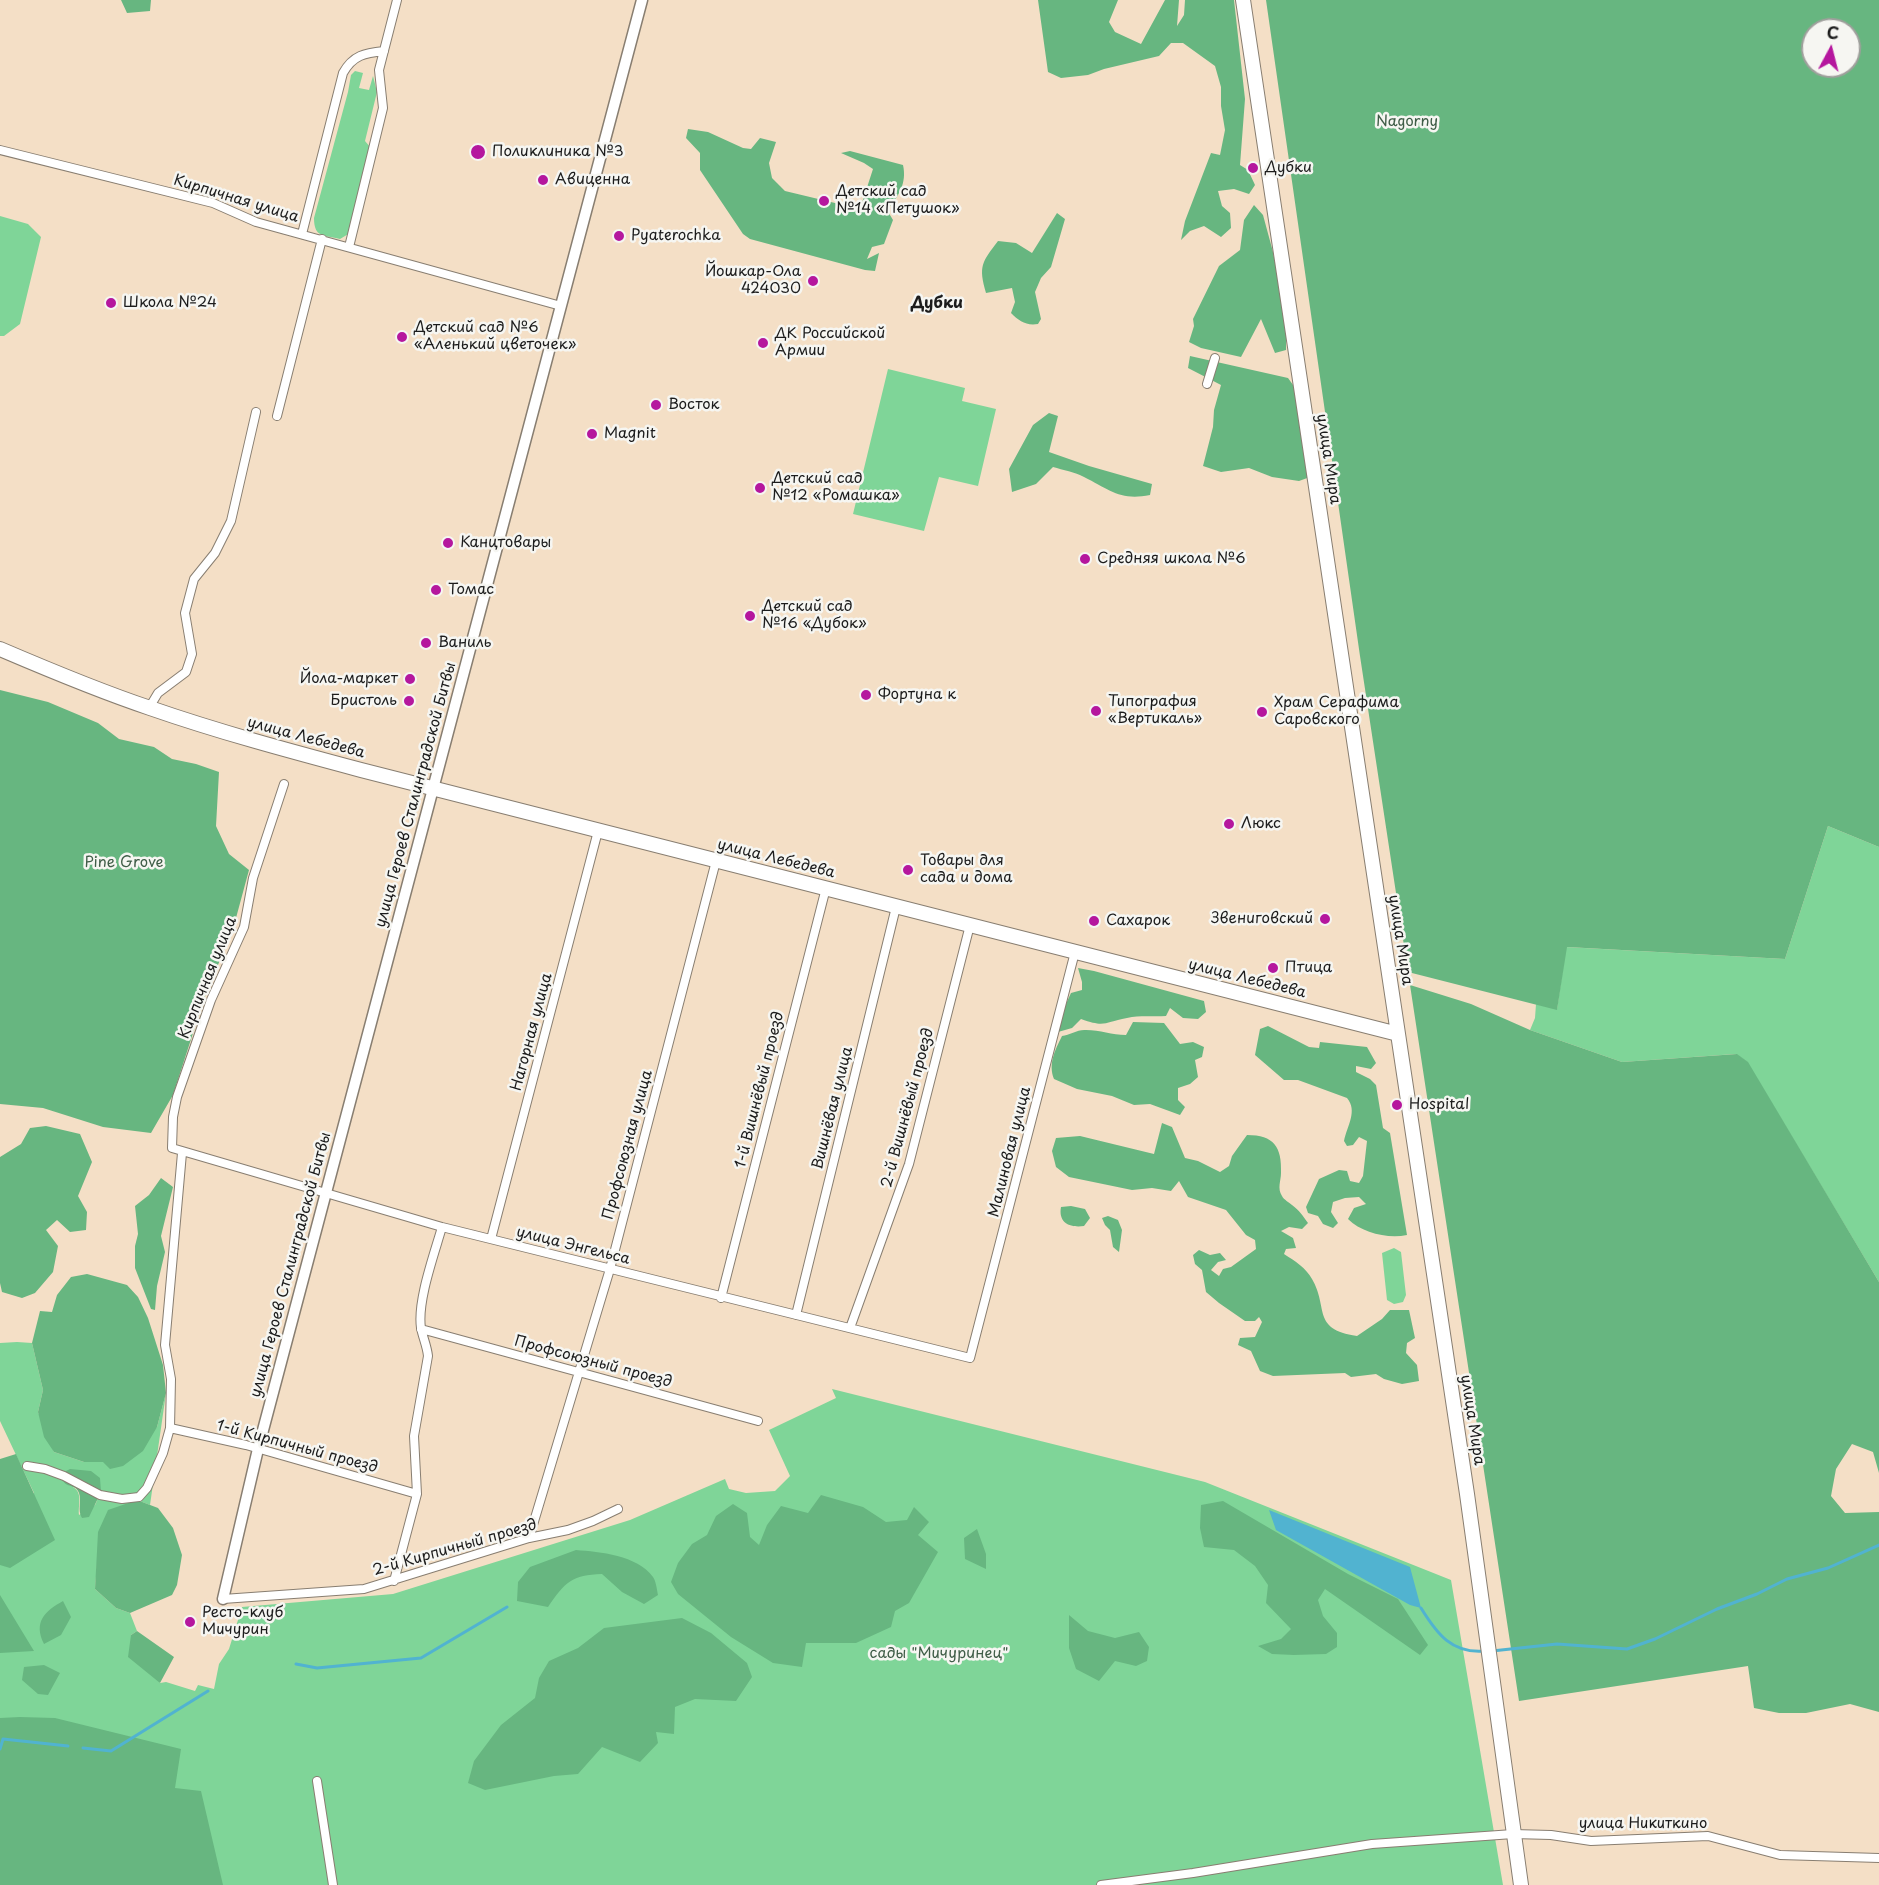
<!DOCTYPE html>
<meta charset="utf-8">
<style>
body{margin:0}
#map{position:relative;width:1879px;height:1885px;overflow:hidden;background:#f4dfc6;font-family:"Playpen Sans",sans-serif}
canvas{display:block}
.north{position:absolute;left:1801px;top:18px;width:60px;height:60px;box-sizing:border-box;background:#f6f6f2;border:2px solid #9f9f9c;border-radius:50%;rotate:7deg;font-size:16px;font-weight:700;line-height:24px;text-align:center;color:#1c1c1c}
.north::after{content:'';display:block;margin:auto;width:21px;height:27px;background:#b5179e;clip-path:polygon(50% 0,100% 100%,50% 72%,0 100%)}
</style>
<div id="map">
<canvas width="1879" height="1885"></canvas>
<div class="north">С</div>
</div>
<script>
const ctx = document.querySelector('canvas').getContext('2d');
ctx.lineJoin = 'round';
function fillPath(path, color) { ctx.fillStyle = color; ctx.fill(path, 'evenodd'); }
function trace(path, color, width, dash) { ctx.strokeStyle = color; ctx.lineWidth = width; ctx.lineCap = dash ? 'butt' : 'round'; ctx.setLineDash(dash || []); ctx.stroke(path); }
function write(font, color, halo, rows, align = 'center') {
  ctx.font = font + ' "Playpen Sans",sans-serif'; ctx.lineWidth = 5; ctx.setLineDash([]); ctx.textBaseline = 'middle'; ctx.strokeStyle = halo; ctx.fillStyle = color; for (const [text, x, y, turn = 0] of rows) {
    ctx.save(); ctx.translate(x, y); ctx.rotate((+turn || 0) * Math.PI / 180); ctx.textAlign = isNaN(turn) ? turn : align; if (halo) ctx.strokeText(text, 0, 0); ctx.fillText(text, 0, 0); ctx.restore();
  }
}
fillPath(new Path2D(`
 M355,71L363,73L359,88L369,90L373,76L377,92L365,141L371,148L350,233L340,239C324,235 314,238 314,218L348,92L351,75Z
 M0,216L28,224L41,237L20,324L4,336H0Z
 M888,369L965,388L962,401L996,409L978,486L939,477L924,531L853,514Z
 M1828,826L1879,847V1282L1747,1062L1736,1054L1622,1062L1530,1030L1535,1018L1536,1004L1557,1009L1566,947L1785,959Z
 M1394,1248L1401,1252L1406,1295L1403,1302L1394,1304L1387,1300L1382,1253Z
 M17,1342L32,1343L43,1390L38,1412L54,1452L84,1462H103L157,1427L166,1393L150,1505L137,1500L97,1564L95,1589L116,1608L130,1613L137,1631L131,1635L160,1683L166,1682L195,1691L198,1685L214,1689L219,1664L229,1649L242,1607L393,1594L630,1520L725,1479L729,1489L746,1493L775,1491L790,1476L769,1430L836,1398L832,1389L1205,1482L1451,1580L1503,1885H0V1557L34,1493L0,1421V1343ZM73,1487L101,1492L95,1505L79,1515C78,1504 83,1493 73,1487Z`), '#7fd598');
fillPath(new Path2D(`
 M121,0H151L150,11L127,13Z
 M1038,0H1118L1109,22L1115,32L1141,44L1165,0H1179L1177,26L1184,15L1185,0H1234L1245,99L1240,165L1248,170L1255,185L1249,194L1234,189L1218,191L1222,206L1230,213L1231,228L1221,237L1204,226L1190,231L1181,240L1185,221L1211,153L1220,155L1225,130L1221,106V87L1215,66L1183,43H1171L1159,56L1104,69L1088,75L1061,78L1048,72Z
 M1266,0H1879V847L1828,826L1785,959L1567,947L1557,1010L1408,972L1360,656ZM1813,30H1849V66H1813Z
 M688,129L708,132L743,148L751,149L760,138L776,142L769,163L772,178L785,191L860,209L873,169L864,163L841,153L850,151L903,165C907,183 899,196 887,210L893,220L884,244L872,247L867,259L879,253L875,271L865,270L750,239L743,234L700,170V153L686,138Z
 M1254,205L1263,215L1273,252L1286,320V350L1275,353L1261,319L1241,357L1201,348L1189,342L1194,326L1193,319L1219,266L1240,250L1244,220Z
 M1057,213L1065,219L1051,267L1041,278L1035,292L1041,319L1038,324C1026,326 1019,321 1011,313L1015,302L1012,288L986,293C978,266 982,262 998,241L1016,243L1032,253Z
 M1190,356L1288,378L1301,396L1310,477L1299,481L1272,477L1249,468L1221,472L1203,466L1213,427L1214,410L1221,385L1188,368Z
 M1049,413L1058,416L1049,452L1089,466L1152,484L1150,495C1120,501 1110,490 1084,477C1075,472 1063,470 1053,467L1036,484L1012,492L1009,469L1033,425Z
 M0,690L48,702L98,723L119,739L154,747L172,759L196,764L219,772L216,826L229,854L249,870L233,929L205,996L173,1095L151,1133L103,1127L43,1108L0,1104Z
 M1078,968L1094,971L1204,1001L1206,1012L1198,1019L1183,1018L1170,1008L1166,1016C1153,1017 1140,1015 1127,1018C1104,1022 1106,1028 1081,1019L1072,1028L1058,1032L1065,1006L1071,993L1082,990V982Z
 M1410,985L1471,1004L1530,1030L1622,1062L1737,1054L1748,1062L1879,1282V1473L1873,1452L1852,1444L1836,1469L1831,1496L1845,1513L1879,1512V1712L1850,1704L1806,1713H1779L1754,1708L1748,1666L1519,1701Z
 M1133,1022L1164,1023L1180,1044L1193,1042L1204,1047L1202,1057L1195,1060L1198,1077L1190,1084L1178,1088V1100L1185,1107L1180,1115L1150,1104L1134,1105L1112,1096L1077,1089L1054,1079C1048,1064 1055,1050 1062,1036C1070,1035 1078,1029 1086,1030C1100,1030 1112,1035 1126,1035Z
 M1268,1026L1309,1047L1319,1048L1320,1042L1367,1047L1376,1063L1371,1069L1356,1066V1072L1370,1079L1376,1085L1383,1128L1390,1133L1407,1235C1388,1239 1362,1233 1348,1219L1354,1208L1366,1204L1359,1197L1345,1198L1333,1202L1331,1212L1338,1223L1333,1228L1323,1224L1318,1216L1308,1213L1306,1207L1319,1179L1339,1170L1347,1171L1350,1181L1359,1183L1363,1176L1367,1141L1359,1137L1353,1145L1347,1146L1344,1141C1347,1126 1358,1111 1347,1098L1298,1080H1284L1255,1055L1260,1029Z
 M1162,1123L1172,1127L1185,1158L1198,1161L1220,1172L1229,1166L1232,1156L1247,1135C1274,1135 1282,1147 1281,1173C1281,1181 1277,1188 1282,1196C1284,1200 1289,1202 1292,1205C1299,1210 1303,1216 1308,1223L1302,1229L1289,1227L1281,1231L1293,1238L1296,1248L1286,1249L1284,1254C1295,1261 1306,1268 1312,1279C1329,1308 1311,1329 1357,1336L1382,1319L1390,1310H1409L1415,1338L1407,1343L1406,1353L1417,1365L1419,1381L1402,1384L1384,1379L1376,1374L1351,1377L1345,1373L1273,1376L1260,1371L1251,1351L1238,1345L1240,1338L1255,1337L1262,1322L1259,1317L1255,1321H1245L1219,1303L1206,1292L1202,1270L1195,1264L1193,1255L1199,1250L1210,1255L1220,1253L1226,1260L1218,1262L1211,1270L1219,1276L1223,1269L1231,1267L1256,1249L1255,1240L1246,1235L1226,1210L1188,1197L1179,1181L1171,1191L1152,1188L1132,1190L1069,1177L1056,1167L1052,1151L1056,1138L1080,1136L1154,1154Z
 M46,1126L80,1134L92,1162L78,1196L87,1212L86,1230L70,1232L57,1220L46,1230L58,1246L53,1272L35,1293L22,1298L2,1292L0,1283V1157L21,1144L30,1128Z
 M161,1178L173,1187L161,1236L165,1252L157,1286L155,1310L151,1309L135,1268V1246L138,1234L135,1206L149,1195Z
 M1071,1206L1085,1209L1090,1218L1084,1226C1070,1228 1058,1223 1061,1207Z
 M1108,1216L1118,1220L1122,1230L1119,1252L1113,1247L1110,1230L1105,1225L1102,1218Z
 M87,1274L127,1285L138,1297L148,1318L163,1365L166,1393L157,1427L143,1451L123,1466L110,1469L103,1462H84L54,1452L44,1437L38,1412L43,1390L32,1343L40,1311L52,1312L57,1295L71,1277Z
 M16,1454L55,1540L10,1568L0,1565V1459Z
 M70,1469L91,1471L100,1478L101,1492L89,1517L82,1518C77,1510 82,1502 79,1493C75,1481 59,1491 64,1472Z
 M821,1495L863,1507L886,1522L907,1520L914,1507L929,1522L918,1535L938,1552L909,1603L895,1611L891,1627L856,1643H806L802,1667L773,1663L731,1637L678,1594L671,1582L678,1563L692,1544L707,1535L716,1516L733,1504L747,1513L750,1537L759,1545L767,1525L781,1506L808,1513Z
 M137,1500L158,1508L173,1528L182,1555L177,1585L172,1595L130,1613L116,1608L95,1589L98,1532L108,1510Z
 M1223,1501L1348,1574L1398,1599L1428,1645L1420,1655L1325,1589L1318,1600L1323,1616L1337,1633V1647L1326,1654L1294,1655L1272,1654L1258,1646L1281,1639L1291,1629L1266,1603L1268,1585L1255,1566L1234,1550L1204,1547L1200,1528L1201,1505Z
 M977,1529L986,1554V1569L965,1559L964,1538Z
 M576,1550C600,1552 637,1555 653,1577C656,1581 657,1590 658,1595L644,1604L622,1592L602,1574C572,1575 565,1582 548,1607L517,1601L518,1582L530,1567Z
 M0,1595L34,1651L0,1653Z
 M63,1601L71,1617L61,1635L44,1644C33,1622 45,1611 63,1601Z
 M1069,1615L1088,1631L1115,1638L1139,1632L1149,1647L1147,1661L1136,1666L1115,1661L1099,1681L1076,1669L1069,1648Z
 M682,1618L711,1633L747,1663L752,1677L736,1701L695,1699L675,1707L674,1734L656,1732L658,1743L640,1762L602,1747L578,1774L554,1776L485,1790L468,1783L474,1761L501,1725L535,1698L539,1678L549,1661L578,1648L604,1628Z
 M137,1631L174,1657L160,1683L128,1657L131,1635Z
 M44,1665L60,1673L48,1695L38,1694L22,1680L24,1667Z
 M20,1717L55,1718L181,1749L175,1788L201,1791L223,1885H0V1718Z`), '#67b680');
fillPath(new Path2D(`
 M1269,1510L1410,1567L1421,1608L1410,1605L1276,1530Z`), '#51b3d0');
trace(new Path2D(`
 M1421,1608C1437,1634 1452,1654 1485,1651
 M1492,1651L1557,1644L1627,1649L1655,1639L1717,1609L1757,1594L1787,1579L1828,1568L1879,1545
 M296,1664L317,1668L421,1658L507,1607
 M83,1748L111,1751L208,1691
 M0,1749L3,1739L68,1746`), '#51b3d0', 3);
const minor = new Path2D(`
 M0,150L213,203L256,222L561,306
 M302,234L343,73C353,55 365,53 384,51
 M349,247L383,108L379,70L397,0
 M1207,384L1215,358
 M277,416L322,239
 M149,708L158,693L186,672L192,654L185,613L194,579L215,553L231,521L256,412
 M284,784L253,878L244,927L211,1000L177,1097L173,1117L172,1148L442,1227L970,1358L1075,952
 M491,1239L598,831
 M721,1298L826,888
 M796,1315L896,907
 M850,1328L909,1164L970,925
 M421,1329L758,1421
 M170,1428L246,1445L417,1494
 M27,1466L45,1469L64,1476L100,1495L122,1499L139,1497L147,1488L163,1453L170,1428L171,1379L165,1345L182,1153
 M529,1538L610,1269L716,861
 M394,1581L417,1494L414,1436L428,1356C427,1346 423,1338 421,1328C417,1301 434,1255 442,1227
 M223,1599L364,1589L529,1538L568,1530L593,1521L618,1509
 M317,1781L333,1885
 M1101,1885L1193,1873L1372,1844L1513,1834L1551,1835L1591,1841L1708,1836L1780,1855L1879,1858`);
const tertiary = new Path2D(`
 M223,1599L258,1449L642,0`);
const primary = new Path2D(`
 M1243,0L1467,1494L1521,1885
 M0,649C49,670 99,691 150,708C219,732 290,751 361,770L1398,1034`);
trace(minor, '#887e71', 10);
trace(tertiary, '#887e71', 13);
trace(primary, '#887e71', 16);
trace(minor, '#fff', 8);
trace(tertiary, '#fff', 10);
trace(primary, '#fff', 14);
for (const [x, y, r, color] of [
 [478,152,8,"#b5179e"],
 [1253,168,6,"#b5179e"],
 [543,180,6,"#b5179e"],
 [824,201,6,"#b5179e"],
 [619,236,6,"#b5179e"],
 [813,281,6,"#b5179e"],
 [111,303,6,"#b5179e"],
 [402,337,6,"#b5179e"],
 [763,343,6,"#b5179e"],
 [656,405,6,"#b5179e"],
 [592,434,6,"#b5179e"],
 [760,488,6,"#b5179e"],
 [448,543,6,"#b5179e"],
 [1085,559,6,"#b5179e"],
 [436,590,6,"#b5179e"],
 [750,616,6,"#b5179e"],
 [426,643,6,"#b5179e"],
 [410,679,6,"#b5179e"],
 [866,695,6,"#b5179e"],
 [409,701,6,"#b5179e"],
 [1096,711,6,"#b5179e"],
 [1262,712,6,"#b5179e"],
 [1229,824,6,"#b5179e"],
 [908,870,6,"#b5179e"],
 [1325,919,6,"#b5179e"],
 [1094,921,6,"#b5179e"],
 [1273,968,6,"#b5179e"],
 [1397,1105,6,"#b5179e"],
 [190,1622,6,"#b5179e"]
]) { const dot = new Path2D(); dot.arc(x, y, r, 0, 2 * Math.PI); ctx.fillStyle = color; ctx.fill(dot); trace(dot, '#f6f6f2', 2); }
write('15px', '#3f5d47', '#f6f6f2', [
 ["Nagorny",1407,122],
 ["Pine Grove",124,863],
 ["сады \"Мичуринец\"",939,1654]
]);
write('15px', '#1c1c1c', '#f6f6f2', [
 ["Поликлиника №3",492,152],
 ["Дубки",1265,168],
 ["Авиценна",555,180],
 ["Детский сад",836,192],
 ["№14 «Петушок»",836,209],
 ["Pyaterochka",631,236],
 ["Йошкар-Ола",801,272,"right"],
 ["424030",801,289,"right"],
 ["Школа №24",123,303],
 ["Детский сад №6",414,328],
 ["«Аленький цветочек»",414,345],
 ["ДК Российской",775,334],
 ["Армии",775,351],
 ["Восток",668,405],
 ["Magnit",604,434],
 ["Детский сад",772,479],
 ["№12 «Ромашка»",772,496],
 ["Канцтовары",460,543],
 ["Средняя школа №6",1097,559],
 ["Томас",448,590],
 ["Детский сад",762,607],
 ["№16 «Дубок»",762,624],
 ["Ваниль",438,643],
 ["Йола-маркет",398,679,"right"],
 ["Фортуна к",878,695],
 ["Бристоль",397,701,"right"],
 ["Типография",1108,702],
 ["«Вертикаль»",1108,719],
 ["Храм Серафима",1274,703],
 ["Саровского",1274,720],
 ["Люкс",1241,824],
 ["Товары для",920,861],
 ["сада и дома",920,878],
 ["Звениговский",1313,919,"right"],
 ["Сахарок",1106,921],
 ["Птица",1285,968],
 ["Hospital",1409,1105],
 ["Ресто-клуб",202,1613],
 ["Мичурин",202,1630]
], 'left');
write('15px', '#1c1c1c', '#f6f6f2', [
 ["Кирпичная улица",236,199,17],
 ["улица Мира",1328,459,81],
 ["улица Лебедева",306,738,15],
 ["улица Героев Сталинградской Битвы",416,795,-75],
 ["улица Лебедева",776,859,14],
 ["улица Мира",1400,940,81],
 ["Кирпичная улица",208,978,-68],
 ["улица Лебедева",1247,979,14],
 ["Нагорная улица",532,1032,-75],
 ["1-й Вишнёвый проезд",760,1090,-76],
 ["Вишнёвая улица",833,1108,-76],
 ["2-й Вишнёвый проезд",908,1108,-75],
 ["Профсоюзная улица",628,1145,-75],
 ["Малиновая улица",1010,1152,-76],
 ["улица Энгельса",573,1246,14],
 ["улица Героев Сталинградской Битвы",291,1265,-75],
 ["Профсоюзный проезд",593,1362,15],
 ["улица Мира",1472,1420,81],
 ["1-й Кирпичный проезд",297,1447,15],
 ["2-й Кирпичный проезд",455,1548,-16],
 ["улица Никиткино",1643,1824]
]);
write('bold 16px', '#1c1c1c', '#f6f6f2', [
 ["Дубки",937,304]
]);
</script>
